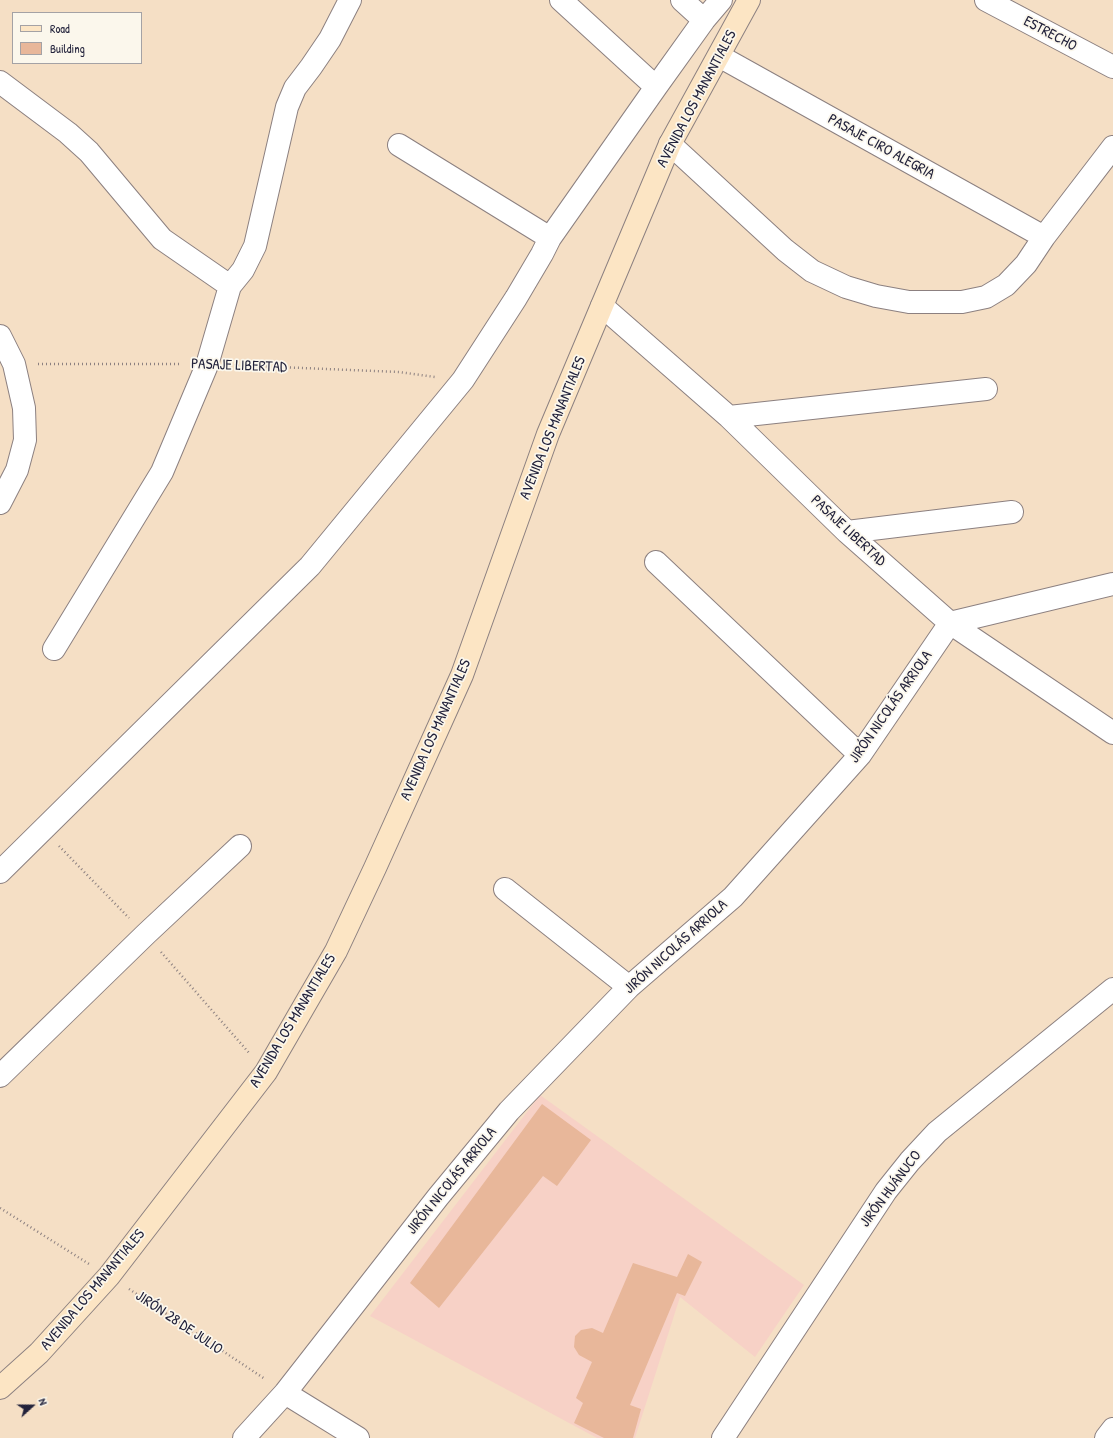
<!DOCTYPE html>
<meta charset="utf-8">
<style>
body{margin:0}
#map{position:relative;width:1113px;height:1438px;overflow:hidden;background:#f5dfc5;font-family:"Patrick Hand",sans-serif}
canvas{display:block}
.legend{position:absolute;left:12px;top:12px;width:130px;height:52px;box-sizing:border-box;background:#fbf7ec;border:1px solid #a4a2a5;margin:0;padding:5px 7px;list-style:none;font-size:12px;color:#22223b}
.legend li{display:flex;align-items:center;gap:8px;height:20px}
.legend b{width:20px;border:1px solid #a4a2a5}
.north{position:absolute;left:12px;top:1386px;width:40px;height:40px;-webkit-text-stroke:3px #fbf7ec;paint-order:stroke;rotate:69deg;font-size:11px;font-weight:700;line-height:16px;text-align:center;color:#22223b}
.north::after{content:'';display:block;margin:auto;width:14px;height:18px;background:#22223b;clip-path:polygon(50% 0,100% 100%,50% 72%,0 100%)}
</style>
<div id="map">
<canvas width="1113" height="1438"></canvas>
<ul class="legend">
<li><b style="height:5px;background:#fce5c4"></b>Road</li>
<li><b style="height:11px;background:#e8b79a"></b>Building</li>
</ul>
<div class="north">N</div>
</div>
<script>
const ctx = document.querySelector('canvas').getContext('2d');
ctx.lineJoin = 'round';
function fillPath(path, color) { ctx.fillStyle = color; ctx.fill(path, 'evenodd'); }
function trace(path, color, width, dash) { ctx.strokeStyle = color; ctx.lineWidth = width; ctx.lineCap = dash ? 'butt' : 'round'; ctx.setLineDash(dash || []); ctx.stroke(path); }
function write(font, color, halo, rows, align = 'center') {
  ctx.font = font + ' "Patrick Hand",sans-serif'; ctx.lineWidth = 3.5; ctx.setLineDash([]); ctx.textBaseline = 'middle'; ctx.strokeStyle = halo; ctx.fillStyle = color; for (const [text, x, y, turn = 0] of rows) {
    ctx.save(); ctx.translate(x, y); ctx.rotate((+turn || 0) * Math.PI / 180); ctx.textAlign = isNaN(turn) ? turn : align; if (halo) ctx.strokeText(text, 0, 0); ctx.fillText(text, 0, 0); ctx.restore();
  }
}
fillPath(new Path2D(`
 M540,1095L804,1285L755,1357L680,1297L635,1438H597L370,1316Z`), '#f7d1c6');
fillPath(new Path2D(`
 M542,1104L591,1140L557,1186L543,1176L439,1308L410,1283Z
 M688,1254L702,1262L685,1296L677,1293L630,1405L641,1409L633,1438H604L574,1423L583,1403L576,1398L592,1362L579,1355L574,1347L575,1336L581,1330L592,1328L603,1333L633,1263L677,1277Z`), '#e8b79a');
const street = new Path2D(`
 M561,0L656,87
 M682,0L704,20
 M986,0L1113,67
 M719,56L1044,237
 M0,82L68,133L89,152L162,239L230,286
 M670,144L785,250L812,271L846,287L876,296L909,302H962L986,297L1006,285L1026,264L1044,237L1113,147
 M399,145L550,238
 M602,306L729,417L847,532L950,623L1113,733
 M0,336L14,364L24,408L25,440L17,470L0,503
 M729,417L986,389
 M847,532L1012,512
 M656,562L860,755
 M54,649L162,472L207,365L230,286L243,270L255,246L287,107L295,88L311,67L330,39L350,0
 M0,872L310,566L463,380L516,298L542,254L550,238L656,87L704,20L721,0
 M505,889L629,987
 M0,1076L146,934L240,846
 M285,1393L358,1438
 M244,1438L285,1393L438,1197L509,1111L629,987L733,897L860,755L950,623L1113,584
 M723,1438L886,1191L910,1161L937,1132L1113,989
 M1106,1438L1113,1429`);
const secondary = new Path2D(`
 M0,1388L39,1353L109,1276L266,1072L336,951L375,868L462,675L548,434L670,144L749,0`);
trace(street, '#8c8080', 24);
trace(secondary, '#8c8080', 24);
trace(new Path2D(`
 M38,364H181
 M230,365L399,372L435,377
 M59,846L129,918
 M161,952L250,1054
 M0,1208L89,1264
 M129,1289L265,1379`), '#8c8080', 2.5, [1, 3]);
trace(street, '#fff', 22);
trace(secondary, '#fce5c4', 22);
write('15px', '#22223b', '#fbf7ec', [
 ["ESTRECHO",1050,34,28],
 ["AVENIDA LOS MANANTIALES",697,99,-62],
 ["PASAJE CIRO ALEGRIA",881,147,29],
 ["PASAJE LIBERTAD",239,366,2],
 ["AVENIDA LOS MANANTIALES",553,428,-68],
 ["PASAJE LIBERTAD",848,531,43],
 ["JIRÓN NICOLÁS ARRIOLA",891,707,-55],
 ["AVENIDA LOS MANANTIALES",436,730,-66],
 ["JIRÓN NICOLÁS ARRIOLA",676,947,-42],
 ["AVENIDA LOS MANANTIALES",293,1021,-59],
 ["JIRÓN NICOLÁS ARRIOLA",452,1181,-51],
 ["JIRÓN HUÁNUCO",891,1189,-53],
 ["AVENIDA LOS MANANTIALES",93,1290,-50],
 ["JIRÓN 28 DE JULIO",179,1323,34]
]);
</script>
